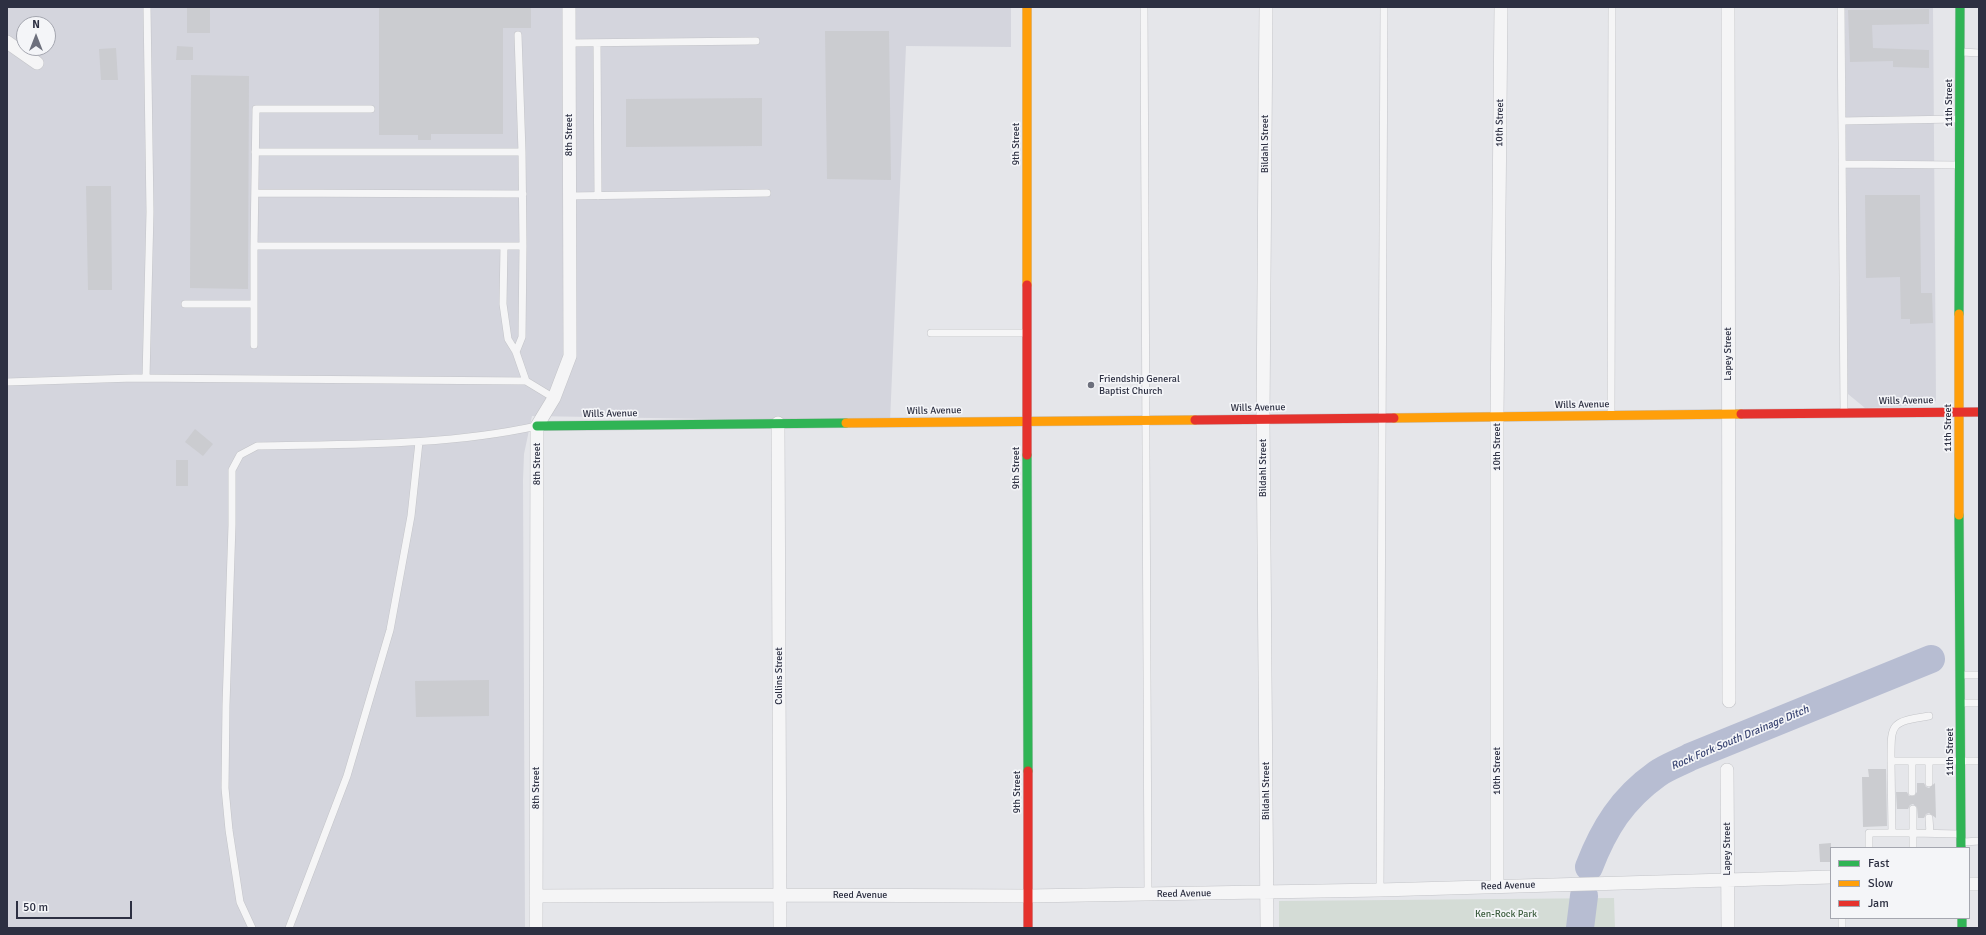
<!DOCTYPE html>
<style>
body{margin:0}
#map{position:relative;width:1986px;height:935px;overflow:hidden;background:#e5e6ea;font-family:Signika,sans-serif}
canvas{display:block}
.frame{position:absolute;inset:0;border:8px solid #2d3042;pointer-events:none}
.legend{position:absolute;left:1830px;top:847px;width:140px;height:72px;box-sizing:border-box;background:#f4f5f8;border:1px solid #a4a6af;margin:0;padding:5px 7px;list-style:none;font-size:12px;color:#2d3042}
.legend li{display:flex;align-items:center;gap:8px;height:20px}
.legend b{width:20px;border:1px solid #a4a6af}
.north{position:absolute;left:16px;top:16px;width:40px;height:40px;box-sizing:border-box;background:#f4f5f8;border:1px solid #a4a6af;border-radius:50%;rotate:0deg;font-size:11px;font-weight:700;line-height:16px;text-align:center;color:#2d3042}
.north::after{content:'';display:block;margin:auto;width:14px;height:18px;background:#6d707d;clip-path:polygon(50% 0,100% 100%,50% 72%,0 100%)}
.scale{position:absolute;left:16px;top:901px;width:116px;height:18px;box-sizing:border-box;border:2px solid #2d3042;border-top:0;padding-left:5px;font-size:12px;line-height:14px;white-space:nowrap;color:#2d3042;-webkit-text-stroke:3px #f4f5f8;paint-order:stroke}
</style>
<div id="map">
<canvas width="1986" height="935"></canvas>
<div class="frame"></div>
<ul class="legend">
<li><b style="height:5px;background:#30b455"></b>Fast</li>
<li><b style="height:5px;background:#ff9f0a"></b>Slow</li>
<li><b style="height:5px;background:#e5322d"></b>Jam</li>
</ul>
<div class="north">N</div>
<div class="scale">50 m</div>
</div>
<script>
const ctx = document.querySelector('canvas').getContext('2d');
ctx.lineJoin = 'round';
function fillPath(path, color) { ctx.fillStyle = color; ctx.fill(path, 'evenodd'); }
function trace(path, color, width, dash) { ctx.strokeStyle = color; ctx.lineWidth = width; ctx.lineCap = dash ? 'butt' : 'round'; ctx.setLineDash(dash || []); ctx.stroke(path); }
function write(font, color, halo, rows, align = 'center') {
  ctx.font = font + ' Signika,sans-serif'; ctx.lineWidth = 3.5; ctx.setLineDash([]); ctx.textBaseline = 'middle'; ctx.strokeStyle = halo; ctx.fillStyle = color; for (const [text, x, y, turn = 0] of rows) {
    ctx.save(); ctx.translate(x, y); ctx.rotate((+turn || 0) * Math.PI / 180); ctx.textAlign = isNaN(turn) ? turn : align; if (halo) ctx.strokeText(text, 0, 0); ctx.fillText(text, 0, 0); ctx.restore();
  }
}
fillPath(new Path2D(`
 M7,7H1011V47L906,46L890,422L532,416L524,454L523,480L525,928H7ZM24,24H48V48H24Z
 M1845,7H1933L1936,401L1926,405L1865,408L1848,394Z`), '#d4d5dd');
fillPath(new Path2D(`
 M1614,898L1615,928H1279V901Z`), '#d4dcd6');
trace(new Path2D(`
 M1589,867C1604,828 1622,799 1657,774C1667,767 1679,763 1690,757L1931,659
 M1580,928L1584,896`), '#b7bdd2', 28);
fillPath(new Path2D(`
 M187,7H210V33H187Z
 M379,7H531V28H503V134H431V140H418V135H379Z
 M1929,9V24L1872,25L1873,48L1929,50V68L1893,67V61L1850,62L1848,10Z
 M825,31H889L891,180L827,179Z
 M177,46L193,47V60H176Z
 M116,48L118,80H101L99,49Z
 M191,75L249,76L248,289L190,288Z
 M762,98V146L626,147V99Z
 M86,186H111L112,290H88Z
 M1865,195H1920L1921,293H1932L1933,323L1910,324V319H1901L1900,277L1866,278Z
 M195,429L213,444L203,456L185,442Z
 M176,460H188V486H176Z
 M489,680V716L416,717L415,681Z
 M1868,769H1886L1887,826L1863,827L1862,777H1869Z
 M1917,783H1924L1926,787L1929,788L1935,783L1936,818L1929,813L1926,814L1924,818H1918L1917,807L1913,804L1910,805L1908,809H1897L1896,792H1907L1909,796H1914L1917,792Z
 M1831,843V862H1820L1819,844Z`), '#cbccd0');
const lane = new Path2D(`
 M1144,7L1148,894
 M1841,7L1844,413
 M518,35L522,152
 M569,43L756,41
 M597,43L598,196
 M1962,52L1979,53
 M371,109H256L254,246H504L503,304L508,339L516,352L526,381L554,398
 M1842,121L1958,119
 M255,152H522L523,246H504
 M1842,164L1958,165
 M255,193L523,194
 M570,196L767,193
 M254,246V345
 M185,304H254
 M931,333H1027
 M516,352L522,337L523,246
 M146,378L150,212L147,7
 M7,382L134,378L526,381
 M1611,415L1612,7
 M1963,675H1979
 M1963,703H1979
 M1929,716C1890,722 1891,723 1891,761H1979
 M1912,761V792
 M1929,761V783
 M1913,809V833L1959,834
 M1929,818L1930,833
 M1892,833H1913V848
 M1964,842L1979,841
 M1869,848V833H1892L1891,761
 M1380,890L1384,7
 M1842,918V928
 M252,928L240,902L229,830L225,788L226,705L232,525V470L240,455L257,446C351,444 445,446 537,426
 M289,928L347,776L390,630L411,516L419,442`);
const street = new Path2D(`
 M1266,7L1263,419L1267,928
 M1728,7L1729,701
 M7,42L37,63
 M778,423L780,928
 M1727,770L1728,928
 M1969,884H1979
 M1497,887V416L1501,7
 M536,896L780,895L1028,896L1380,890L1831,877
 M536,928L537,426L554,398L570,356L569,7`);
const fast = new Path2D(`
 M1959,314L1960,7
 M537,426L846,423
 M1027,455L1028,771
 M1959,515L1961,848
 M1962,918V928`);
const slow = new Path2D(`
 M1027,7V285
 M1959,314V515
 M1394,418L1741,414
 M846,423L1195,420`);
const jam = new Path2D(`
 M1027,285V455
 M1741,414L1979,412
 M1195,420L1394,418
 M1028,771V928`);
trace(lane, '#c3c4c8', 8);
trace(street, '#c3c4c8', 14);
trace(fast, '#c3c4c8', 10);
trace(slow, '#c3c4c8', 10);
trace(jam, '#c3c4c8', 10);
trace(lane, '#f5f5f6', 7);
trace(street, '#f5f5f6', 13);
trace(fast, '#30b455', 9);
trace(slow, '#ff9f0a', 9);
trace(jam, '#e5322d', 9);
for (const [x, y, r, color] of [
 [1091,385,4,"#6d707d"]
]) { const dot = new Path2D(); dot.arc(x, y, r, 0, 2 * Math.PI); ctx.fillStyle = color; ctx.fill(dot); trace(dot, '#f4f5f8', 1.5); }
write('10px', '#2d3042', '#f4f5f8', [
 ["11th Street",1949,103,-90],
 ["10th Street",1500,123,-89],
 ["8th Street",569,135,-90],
 ["9th Street",1016,144,-90],
 ["Bildahl Street",1265,144,-90],
 ["Lapey Street",1728,354,-90],
 ["Wills Avenue",1906,401,-1],
 ["Wills Avenue",1582,405,-1],
 ["Wills Avenue",1258,408,-1],
 ["Wills Avenue",934,411,-1],
 ["Wills Avenue",610,414,-1],
 ["11th Street",1948,428,-90],
 ["10th Street",1497,447,-90],
 ["8th Street",537,464,-90],
 ["9th Street",1016,468,-90],
 ["Bildahl Street",1263,468,-90],
 ["Collins Street",779,676,-90],
 ["11th Street",1950,752,-90],
 ["10th Street",1497,771,-90],
 ["8th Street",536,788,-90],
 ["Bildahl Street",1266,791,-90],
 ["9th Street",1017,792,-90],
 ["Lapey Street",1727,849,-90],
 ["Reed Avenue",1508,886,-2],
 ["Reed Avenue",1184,894,-1],
 ["Reed Avenue",860,895]
]);
write('10px', '#2d3042', '#f4f5f8', [
 ["Friendship General",1099,379],
 ["Baptist Church",1099,391]
], 'left');
write('10px', '#3c5d3e', '#f4f5f8', [
 ["Ken-Rock Park",1506,914]
]);
write('italic 11px', '#3b4673', '#f4f5f8', [
 ["Rock Fork South Drainage Ditch",1740,738,-23]
]);
</script>
